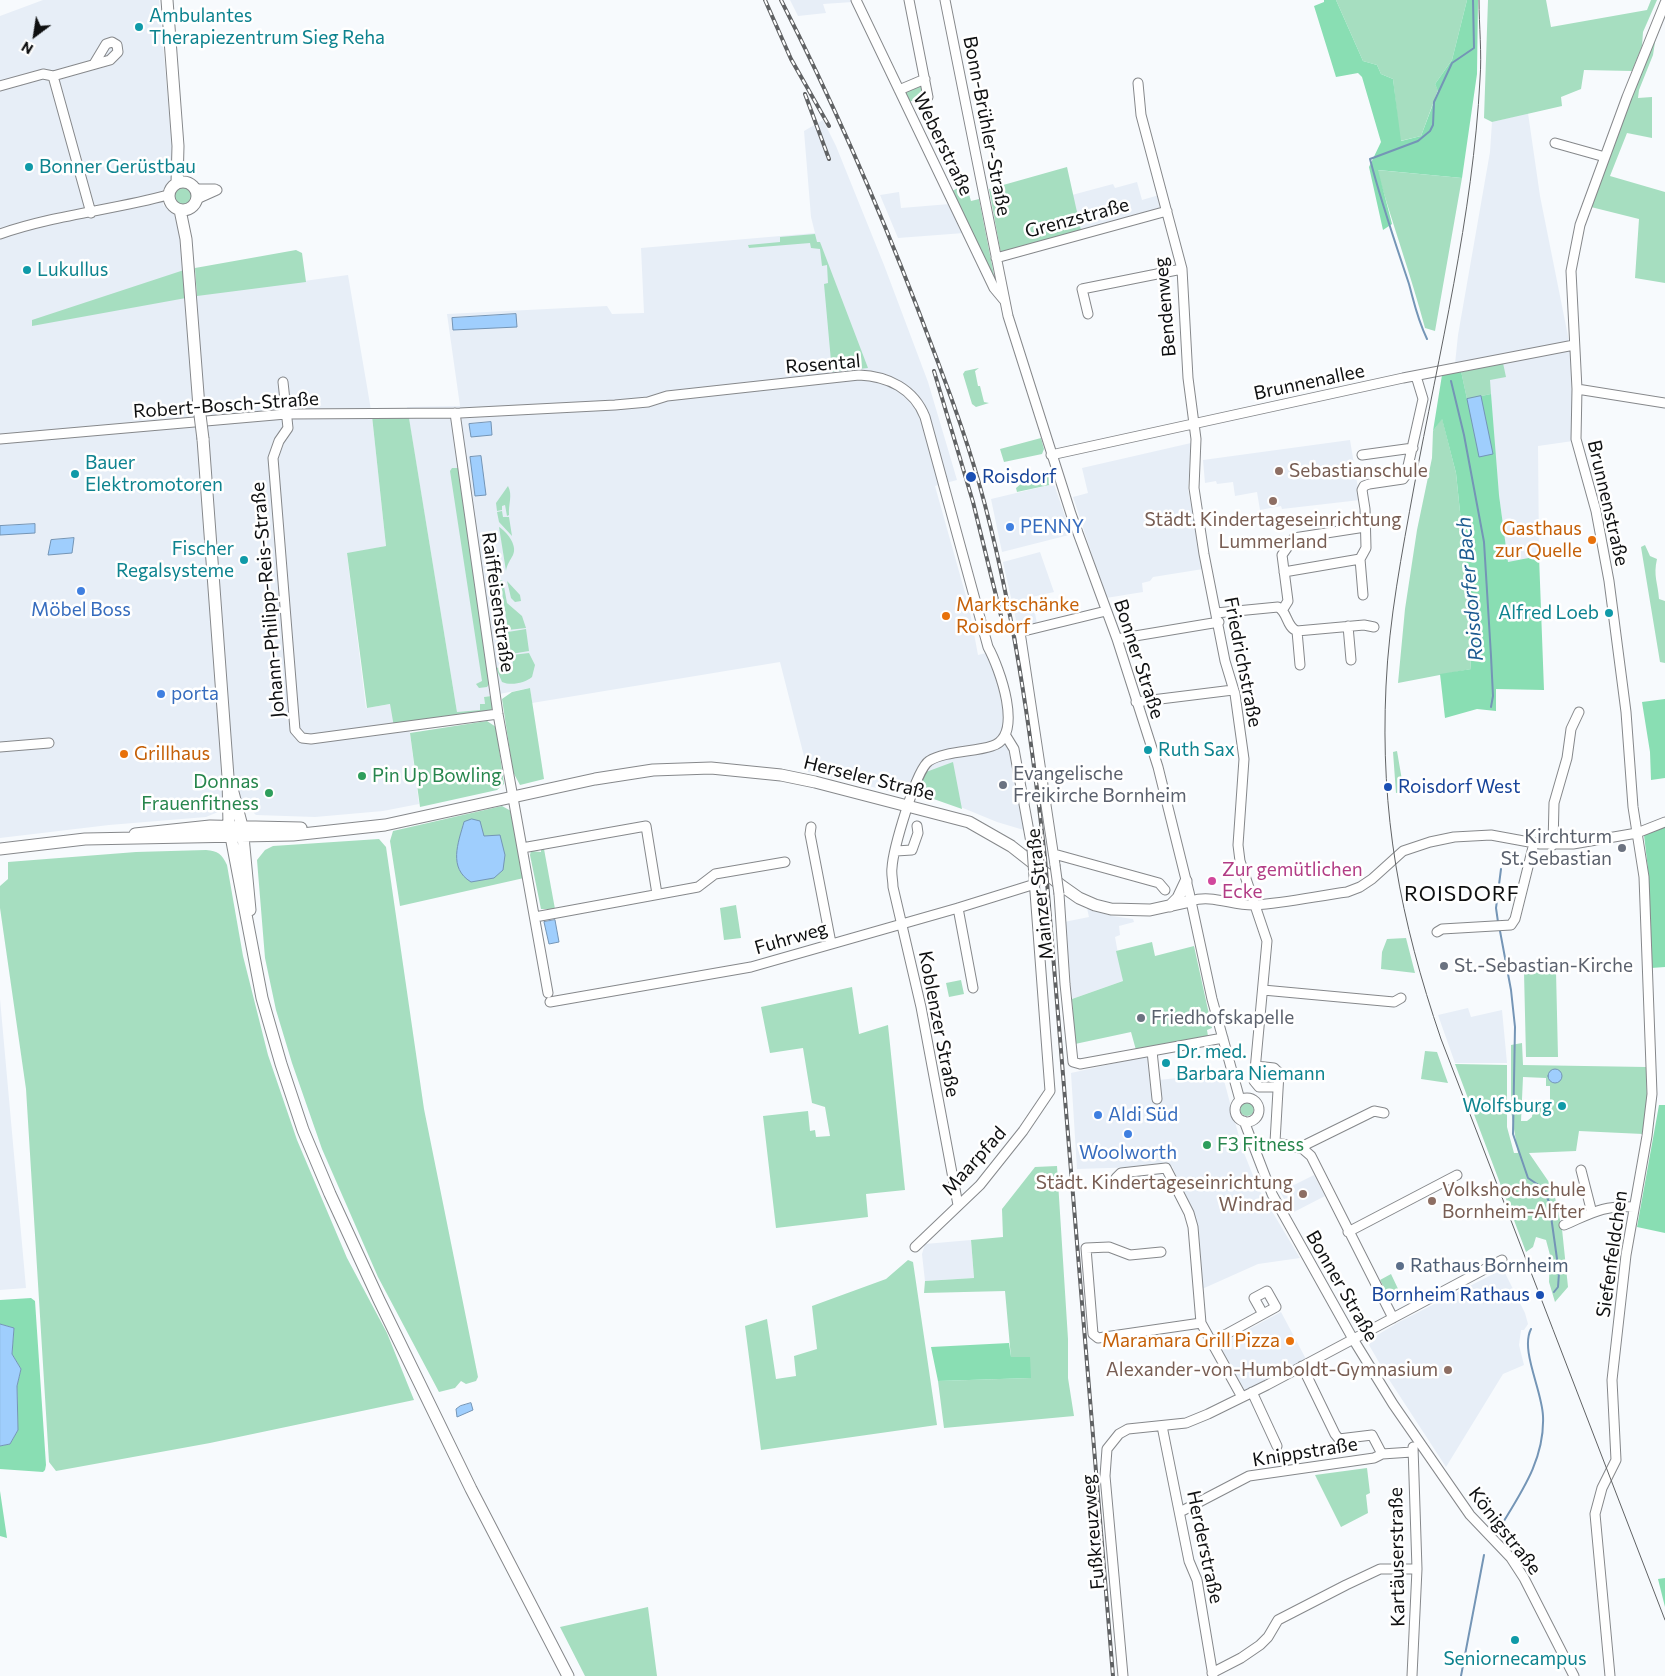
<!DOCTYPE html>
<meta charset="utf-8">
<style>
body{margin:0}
#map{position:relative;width:1665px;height:1676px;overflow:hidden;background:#f7fafd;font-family:Commissioner,sans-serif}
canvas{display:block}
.north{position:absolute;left:10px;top:10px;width:50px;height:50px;-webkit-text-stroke:4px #fff;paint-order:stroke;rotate:211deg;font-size:14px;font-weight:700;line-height:20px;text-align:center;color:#0f1011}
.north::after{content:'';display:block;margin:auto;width:18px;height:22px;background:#0f1011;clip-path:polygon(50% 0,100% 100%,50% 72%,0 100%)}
</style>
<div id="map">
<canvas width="1665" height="1676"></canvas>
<div class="north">N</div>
</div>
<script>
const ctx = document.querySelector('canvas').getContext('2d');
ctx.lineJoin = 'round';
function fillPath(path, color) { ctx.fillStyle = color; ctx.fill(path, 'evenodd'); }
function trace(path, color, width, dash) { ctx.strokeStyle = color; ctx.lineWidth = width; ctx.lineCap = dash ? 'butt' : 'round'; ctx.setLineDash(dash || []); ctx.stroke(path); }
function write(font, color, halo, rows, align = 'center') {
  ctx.font = font + ' Commissioner,sans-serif'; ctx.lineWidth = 5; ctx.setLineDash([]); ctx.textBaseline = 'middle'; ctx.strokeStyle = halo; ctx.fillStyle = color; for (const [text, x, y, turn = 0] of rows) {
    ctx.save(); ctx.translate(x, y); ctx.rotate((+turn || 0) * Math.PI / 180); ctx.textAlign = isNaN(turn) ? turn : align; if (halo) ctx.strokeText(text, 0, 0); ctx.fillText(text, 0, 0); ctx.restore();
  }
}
fillPath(new Path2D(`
 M43,0H159L174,167L173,176L163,191V205L173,212L178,220L186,297L348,275L372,416L386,546L347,554L366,708L391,704L409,725L419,804L383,811L315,817L256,815L249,808L218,812L206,817L109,825L0,838V16Z
 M790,0H852L853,2L823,4L826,13L798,16Z
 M1528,113L1540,196L1571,351L1573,441L1538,446L1539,556L1508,563L1499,495L1455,364L1458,335L1490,152L1492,122Z
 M823,120L836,146L884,265L928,382L947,446L957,480L935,486L969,607L978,655L986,653L994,665L1027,831L997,822L907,785L904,792L898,793L808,772L780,662L532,703L530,688L484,697L485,704L480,710L457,712L407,407L460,406L447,314L607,306L612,314L644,313L641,248L815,233L811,217L804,131Z
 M1137,182L1142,200L1159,195L1163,209L1081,230L1072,195L1113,184L1115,188Z
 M899,192L901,208L950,204L964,233L898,238L880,195Z
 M1350,440L1360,500L1282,509L1281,506L1260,510L1257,492L1235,496L1233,482L1217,484L1216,481L1205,483L1203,460Z
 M1191,443L1188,489L1203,569L1153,577L1150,581L1142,583L1143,592L1106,598L1073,497L1088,493L1082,468Z
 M1054,484L1067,522L1069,535L1002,552L991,499Z
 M1040,552L1054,592L1032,597L1037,624L1018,629L1003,562Z
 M1087,908L1112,916L1133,919L1134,922L1119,926L1120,935L1115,937L1123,981L1072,999L1065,927L1059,923L1089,917Z
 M0,999L26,1288L0,1290Z
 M1468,1008L1471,1017L1502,1010L1507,1063H1455L1438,1015Z
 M1156,1054L1159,1080L1222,1073L1242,1148L1258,1188L1300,1258L1258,1264L1202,1289L1198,1228L1172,1166L1077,1169L1071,1073Z
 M1314,1175L1325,1196L1292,1213L1280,1192Z
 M971,1240L974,1278L925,1281L922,1254L925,1244Z
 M1503,1269L1525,1313L1528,1324L1524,1330H1521L1519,1345L1524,1365L1503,1374L1446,1467L1388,1378L1369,1345L1374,1337L1399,1322Z
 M1281,1312L1306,1359L1245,1391L1219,1345Z`), '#e7eef7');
fillPath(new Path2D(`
 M1336,0H1467L1452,60L1435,84L1438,90L1421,136L1400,141L1393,79L1381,74L1377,65L1363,61Z
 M1488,0H1546L1551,27L1647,10L1651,0H1657L1643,32L1642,46L1632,71L1584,70L1581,89L1561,97L1562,106L1492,122L1484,118Z
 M1656,36L1653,55L1639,90L1638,98L1652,97V138L1627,133L1610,176L1665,192V283L1635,278L1639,219L1591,207L1645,58Z
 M924,82L927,97L908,102L905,91Z
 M1067,167L1081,230L1001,254L989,189Z
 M1377,170L1462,178L1435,331L1425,328C1411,275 1392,223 1377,170Z
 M966,184L971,201L979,199L994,275L992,276L952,191Z
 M172 196a10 10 0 1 1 20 0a10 10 0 1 1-20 0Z
 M815,234L817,242H820L868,368L830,372L831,361L824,284L828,283L827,265L822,266L820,249L811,248L810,243L749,248L748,245L780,242V237Z
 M296,250L302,253L306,282L197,296L195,268Z
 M184,270L186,298L32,326V320Z
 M1503,363L1506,377L1490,380L1491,394L1467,399L1461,371Z
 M979,368L975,371L978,386H980L984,402L989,403L976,407L972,404L963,374L965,371Z
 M372,416L409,418L457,712L480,710V704H485L484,697L491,696L493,708L489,712L394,727L390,704L367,708L347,553L386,546Z
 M1442,418L1456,473L1462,531L1471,669L1398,683L1405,609L1417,530L1432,458L1433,431Z
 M1041,438L1044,449L1042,454L1004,462L1000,449Z
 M452,468H458L489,684L487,687L479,688L476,684L482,681L450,471Z
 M1049,477L1054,484L1017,492L1016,488L1022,483Z
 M508,486C513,495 508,505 509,515L507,516L505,505L502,506V510L497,511L496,503Z
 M502,511L503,517H509L512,536L499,522L497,512Z
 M499,527C506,531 518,545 513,555C510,561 507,564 506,571Z
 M1645,545L1650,556L1657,559C1653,576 1658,583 1659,599L1665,601V663L1660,662L1641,547Z
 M500,580L503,581L507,603L522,616L526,628L508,630L501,585L496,584Z
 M507,581L520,595L521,601L515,602L511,598Z
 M526,629L529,651L511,654L508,632Z
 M529,653L535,665L532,677C525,683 511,686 502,682L496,668L513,665L512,655Z
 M530,688L544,779L520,785L513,772L502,699L512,692Z
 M487,721L496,727L504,784L497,790L420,807L410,733Z
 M1397,751L1404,792L1396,793L1393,752Z
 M953,762L962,809L928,797L920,785L926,772Z
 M502,806L511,811L524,878L400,906L390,841L393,831Z
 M379,839L386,847L424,1109L478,1377L476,1381L466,1384L461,1381L455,1388L439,1392L378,1277L322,1149L292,1063L276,1010L265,958L257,860L265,850L273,846Z
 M541,849H544L555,909H541L530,855L531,851L541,852Z
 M206,850C218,851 222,854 227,865L243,956L268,1055L297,1140L347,1258L387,1333L414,1400L210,1443L56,1471L49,1462L26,1089L0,908V886L8,879V862L136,852Z
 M736,905L741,938L724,940L720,908Z
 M1406,938L1415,973L1381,969L1382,952L1387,939Z
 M1152,942L1155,956L1194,946L1212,1028L1207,1030L1208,1036L1136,1050L1131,1032L1075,1044L1072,999L1123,981L1116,951Z
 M1556,971L1558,1057H1526L1524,972Z
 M961,980L964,994L949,997L946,983Z
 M852,987L859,1034L888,1025L905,1190L866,1194L868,1217L776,1228L763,1116L808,1111L810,1131L815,1130L816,1137L830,1136L825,1107L812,1103L803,1048L770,1053L761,1007Z
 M1522,1043L1523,1065L1646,1067L1647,1096L1643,1134L1579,1131L1576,1151L1529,1153L1553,1188L1562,1229L1568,1287L1555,1302L1549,1282L1550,1255L1546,1240L1536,1237L1533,1247L1526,1252L1455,1064L1507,1065V1127L1514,1153H1518L1511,1111V1045ZM1523,1077L1546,1078V1086H1550V1108L1533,1107L1532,1117L1527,1121H1521Z
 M1425,1051L1437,1052L1448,1083L1421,1079Z
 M1240 1109a7 7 0 1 1 14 0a7 7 0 1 1-14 0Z
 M1057,1166L1068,1339V1378L1074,1416L944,1428L938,1381L1030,1378V1357L1011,1358L1005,1291L924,1293L925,1281L974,1278L971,1240L1003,1237L1002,1209L1035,1167Z
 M908,1260L913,1262L937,1425L761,1450L745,1326L767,1319L776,1379L796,1376L794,1356L817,1349L812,1306L886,1279Z
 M1391,1274L1400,1293L1390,1299L1380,1280Z
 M1367,1468L1370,1493L1366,1495L1368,1513L1341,1527L1315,1475Z
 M648,1607L657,1676H585L560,1627Z`), '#a6dec0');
fillPath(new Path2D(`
 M1324,0H1336L1363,61L1377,65L1381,74L1393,79L1401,141L1421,136L1438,91L1435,84L1452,60L1467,0H1478L1477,74L1462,178L1378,170L1392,224L1383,230L1369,167L1381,142L1362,77L1358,73L1336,77L1314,6L1324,2Z
 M1461,371L1467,399L1491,394L1499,495L1508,562L1539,556L1544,690L1496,689V711L1477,709L1445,718L1440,674L1471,669L1462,531L1456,473L1442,419L1433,431L1442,375Z
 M1665,699V778L1651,780L1650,752L1642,702Z
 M1665,827V967L1651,968L1648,869L1644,835Z
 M1659,1105H1665V1233L1637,1227Z
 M31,1298L35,1301L46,1465L45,1470L43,1472L0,1469V1446L10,1444L18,1430L17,1386L21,1369L12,1354L14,1328L0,1324V1300Z
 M1009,1343L1011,1357H1030L1031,1378L938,1381L931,1347Z
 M0,1491L7,1538L0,1536Z
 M1665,1578V1607L1658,1579Z`), '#89deb3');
const water = new Path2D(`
 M516,314L517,327L453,330L452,318Z
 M1481,396L1493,454L1479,457L1467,399Z
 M491,422L492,435L471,437L469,424Z
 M481,456L486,495L475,496L470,457Z
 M35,524V533L0,535V526Z
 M74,538L72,553L48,555L51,540Z
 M472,819L480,821L484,836L500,835L505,855L503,870L494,878L471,882C448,868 458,843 464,822Z
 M555,920L559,942L549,944L544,922Z
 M1548 1076a7 7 0 1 1 14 0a7 7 0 1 1-14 0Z
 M0,1324L14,1328L12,1354L21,1369L17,1386L18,1430L10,1444L0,1446Z
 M471,1403L473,1410L457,1417L456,1409L460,1406Z`);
fillPath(water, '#9fcefd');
trace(water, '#7495b6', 1);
trace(new Path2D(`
 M1427,339C1417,318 1415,306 1409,284C1395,242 1381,202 1370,159L1418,141L1430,131L1433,125L1434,102L1452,63L1474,48L1473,0
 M1451,381L1464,435L1484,542L1491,656L1493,696L1491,707
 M1498,922L1496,908L1501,869
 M1500,931L1511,990L1515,1027L1513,1134L1528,1178L1543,1188L1549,1202L1559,1273L1558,1287L1554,1292
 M1499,1529C1520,1494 1545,1460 1543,1416C1542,1390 1520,1350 1531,1329
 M1461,1676L1484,1555`), '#7495b6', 2);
const minor = new Path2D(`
 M856,0L994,288L1004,300
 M909,0L928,97
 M945,0L1008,316L1071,514L1117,639L1158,767L1189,892L1212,999L1240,1100
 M1138,83L1141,115L1182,269L1188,378L1196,439L1194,488L1204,554L1225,661L1235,694L1244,759L1238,845L1240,861L1267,941L1254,1081L1259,1087H1278
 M0,86L43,74L53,76
 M899,90L925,79
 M1555,143L1605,157
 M196,189H215
 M197,199L217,190
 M91,213L53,76L110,60L118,52L117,45L112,42L106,44L94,64
 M0,234C54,215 113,210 168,195
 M996,258L1167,211
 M1088,314L1082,289L1182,269
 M283,382L288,428L279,441L273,458L295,730L302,738L311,739L498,714
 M1577,389L1665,403
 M455,413L498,714L548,993
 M0,439L286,414L460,413L615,405L648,402L667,396L859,375C888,376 914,389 925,417L988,647C999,667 1025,736 992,746C975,752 944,751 929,761C916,769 893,850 892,868C891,874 893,880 893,887L921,1007L958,1205
 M1051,455L1403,378L1574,345
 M1362,455L1413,448
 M1284,572L1360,559
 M1363,595L1360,559L1366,548L1365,509L1362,490L1364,486L1369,484L1403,479L1406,475L1423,399L1416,376
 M1283,609L1288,601L1282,555L1294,538L1365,527
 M1216,613L1278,607C1288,612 1286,627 1297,631L1364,625L1374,627
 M1348,626L1351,660
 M1297,631L1300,665
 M1117,639L1219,622
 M1136,702L1233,690
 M1006,736L1014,749L1032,848
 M0,747L49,743
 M811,827L810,834L831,943
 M1553,845L1554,803L1567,758L1571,729L1579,712
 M522,848L646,826L657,894
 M896,851L912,850L918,833L917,826
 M1054,854L1159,883L1165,890
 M1055,865L1020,632L1106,611
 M1059,894L1065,984L1073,1062L1080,1064L1223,1038
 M1191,901C1212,894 1233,906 1255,905C1286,903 1317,896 1347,892L1360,887L1372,879L1403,851L1430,842L1454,837L1491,835L1540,844H1573L1637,833L1665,822
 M958,908L973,988
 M535,917L698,887L715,874L785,862
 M1437,932L1442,929L1511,925L1515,919L1534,843
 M1263,990L1394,1002L1401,998
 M550,1002L751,967L958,908L1035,884
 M1152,1051L1157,1099
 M1256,1066L1274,1068L1279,1073L1275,1142L1303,1149L1311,1156L1393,1318
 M1235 1110a12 12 0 1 1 24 0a12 12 0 1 1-24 0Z
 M1244,1121L1272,1194L1353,1339L1393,1404L1470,1515L1511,1558L1524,1578L1574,1676
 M1303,1149L1307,1144L1374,1111L1384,1113
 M1581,1170L1592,1213
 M1116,1178L1121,1173L1166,1168L1189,1213L1193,1227L1201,1323L1242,1397
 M1564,1225C1592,1213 1603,1205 1634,1207
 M1348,1232L1457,1175
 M915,1247L980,1185L1023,1131L1050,1091L1034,879
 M1161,1252L1130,1255L1109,1247L1086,1248L1093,1334L1098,1338L1201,1323
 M1212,1342L1276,1307L1267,1291L1254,1298L1263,1314
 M1302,1366L1335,1434L1339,1439L1372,1435L1382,1454
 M1252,1392L1277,1446
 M1162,1426L1189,1561L1197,1580L1213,1676
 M1180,1512L1249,1476L1374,1458L1382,1454L1412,1452
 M1212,1673L1241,1658L1260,1645L1268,1637L1278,1620L1346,1585L1380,1569H1417
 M1123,1676L1105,1476L1107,1449L1119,1434L1128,1429L1186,1423L1208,1414L1267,1385L1502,1260
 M1412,1676L1417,1569L1413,1447
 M1610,1676L1595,1514L1602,1488L1616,1460L1612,1380L1626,1255L1647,1136L1652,1094L1644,877L1633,807L1626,712L1609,581L1596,511L1576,439L1577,389L1571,271L1580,225L1627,97L1665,3`);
const major = new Path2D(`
 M167,0L178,146L177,183
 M169 196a14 14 0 1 1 28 0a14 14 0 1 1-28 0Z
 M180,210L186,239L199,407
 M203,439L228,777L229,826L262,998L281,1064L303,1130L330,1194L379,1300L471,1489L568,1676
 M231,785L242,826L250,910
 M135,834L210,826L301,828
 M0,849L85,839L293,835L385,825L595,779L653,770L711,768L781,775L815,782L969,822L1011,846L1062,886L1079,898L1095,905L1111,909L1150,910L1191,901
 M1170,906L1178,898L1186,881`);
trace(minor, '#86888b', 11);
trace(major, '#86888b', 13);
trace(minor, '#fff', 9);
trace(major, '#fff', 11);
trace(new Path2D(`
 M1479,0C1479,26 1482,53 1480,79C1473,215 1439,353 1414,487C1402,553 1389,619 1386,686C1380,814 1400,919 1441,1039L1665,1620`), '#606264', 1);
const rail = new Path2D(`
 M765,0L791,59L829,126
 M781,0C832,100 877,203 917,307C939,365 962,423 979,483C1013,604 1031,732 1045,858L1113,1676
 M805,94L829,159
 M934,371L973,502L1002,620`);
trace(rail, '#606264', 4);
trace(rail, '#fff', 2, [5.5]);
const minorBridge = new Path2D(`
 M1032,848L1034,877
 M1055,865L1059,894`);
const majorBridge = new Path2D(`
 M199,407L203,439`);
trace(minorBridge, '#86888b', 11, []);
trace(majorBridge, '#86888b', 13, []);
trace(minorBridge, '#fff', 9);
trace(majorBridge, '#fff', 11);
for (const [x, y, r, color] of [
 [139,27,5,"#0f9aa8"],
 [29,167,5,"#0f9aa8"],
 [27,270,5,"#0f9aa8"],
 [1279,471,5,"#8d6e63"],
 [75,474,5,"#0f9aa8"],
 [971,477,6,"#1a4fb4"],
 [1273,501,5,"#8d6e63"],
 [1010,527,5,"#3f7fe0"],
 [1592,540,5,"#e8710a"],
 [244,560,5,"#0f9aa8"],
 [81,591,5,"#3f7fe0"],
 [1609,613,5,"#0f9aa8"],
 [946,616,5,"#e8710a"],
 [161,694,5,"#3f7fe0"],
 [1148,750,5,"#0f9aa8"],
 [124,754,5,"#e8710a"],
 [362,776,5,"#2e9e5b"],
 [1003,785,5,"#6b7280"],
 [1388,787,5,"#1a4fb4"],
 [269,793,5,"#2e9e5b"],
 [1622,848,5,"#6b7280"],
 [1212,881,5,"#d1479c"],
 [1444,966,5,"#6b7280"],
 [1141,1018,5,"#6b7280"],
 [1166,1063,5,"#0f9aa8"],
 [1562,1106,5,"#0f9aa8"],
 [1098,1115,5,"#3f7fe0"],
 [1128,1134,5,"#3f7fe0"],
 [1207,1145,5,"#2e9e5b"],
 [1303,1194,5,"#8d6e63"],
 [1432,1201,5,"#8d6e63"],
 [1400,1266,5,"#5c6f8a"],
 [1540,1295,5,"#1a4fb4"],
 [1290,1341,5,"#e8710a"],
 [1448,1370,5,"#8d6e63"],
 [1515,1640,5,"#0f9aa8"]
]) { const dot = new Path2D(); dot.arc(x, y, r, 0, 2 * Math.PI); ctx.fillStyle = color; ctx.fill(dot); trace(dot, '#fff', 2); }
write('19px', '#0d838f', '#fff', [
 ["Ambulantes",149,16],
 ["Therapiezentrum Sieg Reha",149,38],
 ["Bonner Gerüstbau",39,167],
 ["Lukullus",37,270],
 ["Bauer",85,463],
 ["Elektromotoren",85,485],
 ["Fischer",234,549,"right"],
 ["Regalsysteme",234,571,"right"],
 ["Alfred Loeb",1599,613,"right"],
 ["Ruth Sax",1158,750],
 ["Dr. med.",1176,1052],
 ["Barbara Niemann",1176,1074],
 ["Wolfsburg",1552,1106,"right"],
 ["Seniornecampus",1515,1659,"center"]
], 'left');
write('19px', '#0f1011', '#fff', [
 ["Bonn-Brühler-Straße",987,126,79],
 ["Weberstraße",943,144,64],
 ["Grenzstraße",1077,218,-15],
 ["Bendenweg",1165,307,-95],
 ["Rosental",823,364,-5],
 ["Brunnenallee",1309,382,-12],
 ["Robert-Bosch-Straße",226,405,-4],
 ["Brunnenstraße",1608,503,77],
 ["Johann-Philipp-Reis-Straße",268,600,-95],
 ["Raiffeisenstraße",498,602,82],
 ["Bonner Straße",1139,659,72],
 ["Friedrichstraße",1243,662,79],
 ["Herseler Straße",869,778,14],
 ["Mainzer Straße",1040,894,-96],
 ["Fuhrweg",791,938,-16],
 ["Koblenzer Straße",939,1024,79],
 ["Maarpfad",974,1161,-48],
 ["Siefenfeldchen",1612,1254,-82],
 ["Bonner Straße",1342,1286,60],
 ["Knippstraße",1305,1452,-9],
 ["Königstraße",1505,1531,52],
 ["Fußkreuzweg",1093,1532,-95],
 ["Herderstraße",1205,1547,78],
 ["Kartäuserstraße",1397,1557,-91]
]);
write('19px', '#785e54', '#fff', [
 ["Sebastianschule",1289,471],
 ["Städt. Kindertageseinrichtung",1273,520,"center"],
 ["Lummerland",1273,542,"center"],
 ["Städt. Kindertageseinrichtung",1293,1183,"right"],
 ["Windrad",1293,1205,"right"],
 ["Volkshochschule",1442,1190],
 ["Bornheim-Alfter",1442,1212],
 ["Alexander-von-Humboldt-Gymnasium",1438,1370,"right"]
], 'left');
write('19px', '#164399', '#fff', [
 ["Roisdorf",982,477],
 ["Roisdorf West",1398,787],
 ["Bornheim Rathaus",1530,1295,"right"]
], 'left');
write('19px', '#366cbe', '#fff', [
 ["PENNY",1020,527],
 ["Möbel Boss",81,610,"center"],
 ["porta",171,694],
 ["Aldi Süd",1108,1115],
 ["Woolworth",1128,1153,"center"]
], 'left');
write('19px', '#c56008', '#fff', [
 ["Gasthaus",1582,529],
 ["zur Quelle",1582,551],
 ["Marktschänke",956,605,"left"],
 ["Roisdorf",956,627,"left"],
 ["Grillhaus",134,754,"left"],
 ["Maramara Grill Pizza",1280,1341]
], 'right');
write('19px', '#5b616d', '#fff', [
 ["Evangelische",1013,774],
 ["Freikirche Bornheim",1013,796],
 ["Kirchturm",1612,837,"right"],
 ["St. Sebastian",1612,859,"right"],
 ["St.-Sebastian-Kirche",1454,966],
 ["Friedhofskapelle",1151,1018]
], 'left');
write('19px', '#27864d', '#fff', [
 ["Pin Up Bowling",372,776],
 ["Donnas",259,782,"right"],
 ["Frauenfitness",259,804,"right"],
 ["F3 Fitness",1217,1145]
], 'left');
write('19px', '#b23c85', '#fff', [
 ["Zur gemütlichen",1222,870],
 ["Ecke",1222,892]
], 'left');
write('19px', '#4e5e75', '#fff', [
 ["Rathaus Bornheim",1410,1266]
], 'left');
write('italic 20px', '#1b5a90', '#fff', [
 ["Roisdorfer Bach",1470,589,-95]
]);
ctx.letterSpacing = '1px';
write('21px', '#0f1011', '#fff', [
 ["ROISDORF",1462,894]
]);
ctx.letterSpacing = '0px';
</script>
